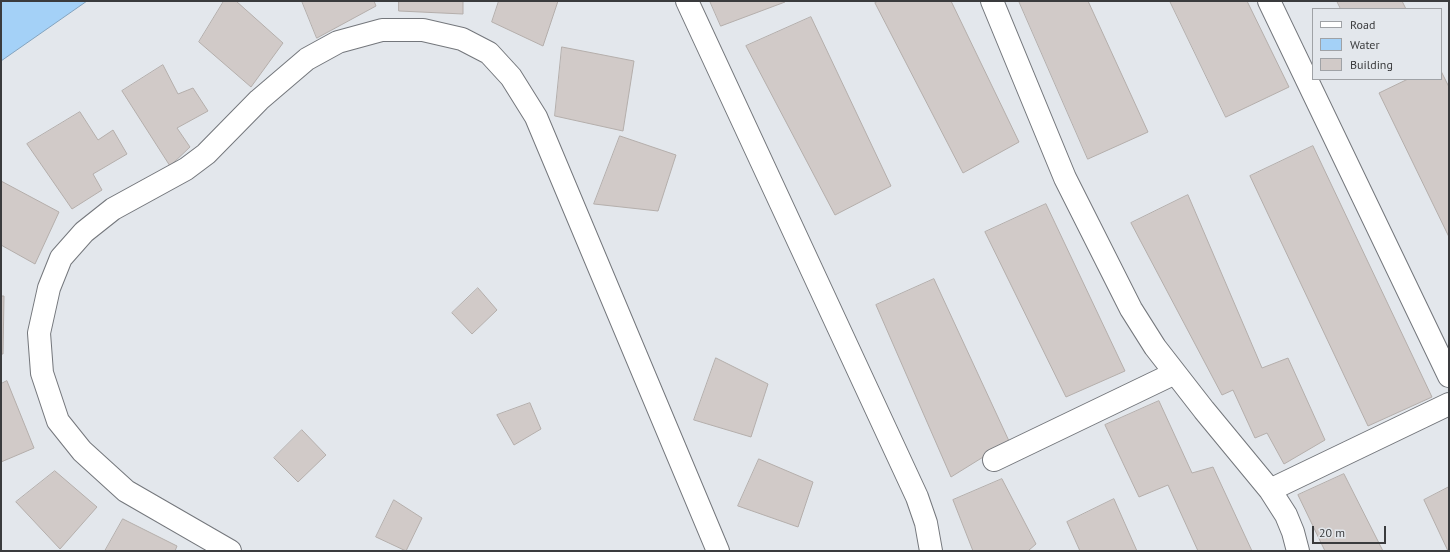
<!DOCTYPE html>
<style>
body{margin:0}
#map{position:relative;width:1450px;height:552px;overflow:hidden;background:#e3e7ec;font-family:"PT Sans",sans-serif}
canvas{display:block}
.frame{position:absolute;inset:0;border:2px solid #3a3b3d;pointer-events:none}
.legend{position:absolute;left:1312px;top:8px;width:130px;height:72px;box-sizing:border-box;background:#e3e7ec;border:1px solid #9fa2a6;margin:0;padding:5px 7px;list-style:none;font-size:12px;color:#3a3b3d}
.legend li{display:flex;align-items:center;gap:8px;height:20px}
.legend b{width:20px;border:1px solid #9fa2a6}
.scale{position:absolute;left:1312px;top:526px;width:74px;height:18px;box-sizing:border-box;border:2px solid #3a3b3d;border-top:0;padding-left:5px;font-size:12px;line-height:14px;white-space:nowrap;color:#3a3b3d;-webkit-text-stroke:3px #e3e7ec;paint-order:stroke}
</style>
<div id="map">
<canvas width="1450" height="552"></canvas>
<div class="frame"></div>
<ul class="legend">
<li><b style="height:5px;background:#fff"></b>Road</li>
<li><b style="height:11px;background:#a4d1f7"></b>Water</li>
<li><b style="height:11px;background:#d1cac8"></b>Building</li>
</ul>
<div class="scale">20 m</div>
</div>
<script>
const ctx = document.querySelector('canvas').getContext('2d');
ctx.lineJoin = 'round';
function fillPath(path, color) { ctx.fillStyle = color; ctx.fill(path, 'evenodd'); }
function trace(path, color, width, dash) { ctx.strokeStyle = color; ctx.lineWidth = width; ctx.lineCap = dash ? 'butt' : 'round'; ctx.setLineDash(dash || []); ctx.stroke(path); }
const water = new Path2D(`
 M1,1H87L1,61Z`);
fillPath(water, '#a4d1f7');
trace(water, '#84a4bf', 1);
const building = new Path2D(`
 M224,1H236L283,43L251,87L199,42Z
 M302,1H374L376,6L317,38Z
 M399,1H463V14L399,11Z
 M499,1H558L543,46L492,22Z
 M710,1H785V2L721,26Z
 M879,1H951L1019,142L963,173L875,3Z
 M1019,1H1088L1148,132L1088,159Z
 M1170,1H1247L1289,87L1226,117Z
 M1337,1H1402L1406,9H1341Z
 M811,17L891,186L835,215L746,46Z
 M562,47L634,61L623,131L555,116Z
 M163,65L178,94L193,88L208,111L177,128L190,147L170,166L122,91Z
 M1441,71L1449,87V237L1379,93L1408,79H1441Z
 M80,112L98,140L113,130L127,154L93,174L102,190L72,209L27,144Z
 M620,136L676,155L658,211L594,204Z
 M1313,146L1432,397L1368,426L1250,176Z
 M1,181L59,212L35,264L1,245Z
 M1188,195L1262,368L1288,358L1325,440L1284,464L1267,433L1255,438L1233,390L1222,395L1131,223Z
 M1046,204L1125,371L1066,397L985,232Z
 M934,279L1009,441L951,477L876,305Z
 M478,288L497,310L472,334L452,313Z
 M1,296H4L3,354H1Z
 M716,358L768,384L751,437L694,420Z
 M7,381L34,448L1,462V384Z
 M1159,401L1192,473L1213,467L1252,551H1198L1168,485L1139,497L1105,425Z
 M530,403L541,429L514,445L497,415Z
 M302,430L326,455L298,482L274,458Z
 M759,459L813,482L798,527L738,506Z
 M55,471L97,507L60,549L16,502Z
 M1344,474L1383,551H1325L1298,495Z
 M1002,479L1036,544L1028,551H973L953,500Z
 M1449,487V551H1448L1424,500Z
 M1114,499L1137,551H1080L1067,522Z
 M394,500L422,518L406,551L376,537Z
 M123,519L177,546L175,551H105Z`);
fillPath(building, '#d1cac8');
trace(building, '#b4aeab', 1);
const minor = new Path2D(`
 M687,1L917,497L926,523L931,551
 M992,1L1065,178L1131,309L1155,347L1204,410L1270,490L1286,515L1293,532L1298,551
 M1269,1L1449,376
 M994,460L1175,373
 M1270,490L1449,404
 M230,551L126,491L82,451L58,421L42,373L39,333L49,288L61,258L84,232L113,209L186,169L206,154L259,100L307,59L338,42L382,30H423L462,39L489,53L511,77L536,117L718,551`);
trace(minor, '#74777c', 24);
trace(minor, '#fff', 22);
</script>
